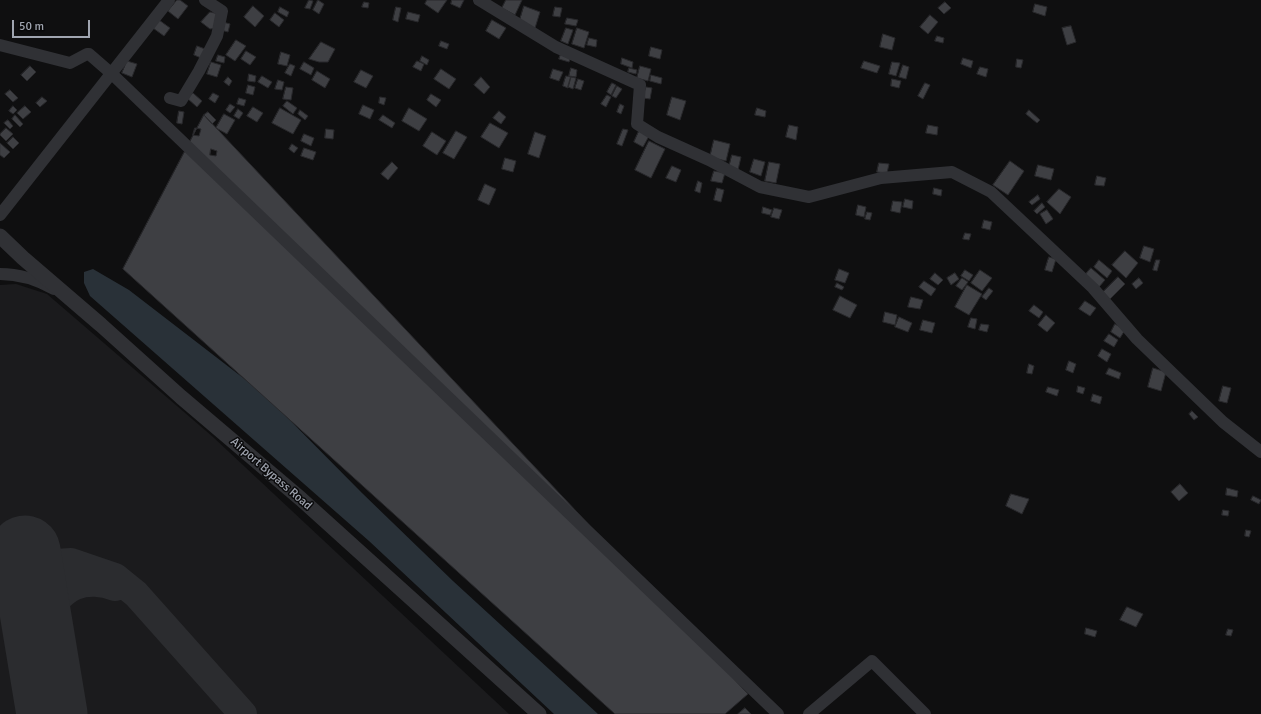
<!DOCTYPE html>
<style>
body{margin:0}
#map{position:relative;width:1261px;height:714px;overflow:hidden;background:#0f0f10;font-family:Signika,sans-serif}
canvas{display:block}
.scale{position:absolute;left:12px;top:20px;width:78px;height:18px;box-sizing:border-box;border:2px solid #a0a5b0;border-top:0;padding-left:5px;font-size:12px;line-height:14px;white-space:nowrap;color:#a0a5b0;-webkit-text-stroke:3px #0a0a0b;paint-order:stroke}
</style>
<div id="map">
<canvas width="1261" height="714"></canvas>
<div class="scale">50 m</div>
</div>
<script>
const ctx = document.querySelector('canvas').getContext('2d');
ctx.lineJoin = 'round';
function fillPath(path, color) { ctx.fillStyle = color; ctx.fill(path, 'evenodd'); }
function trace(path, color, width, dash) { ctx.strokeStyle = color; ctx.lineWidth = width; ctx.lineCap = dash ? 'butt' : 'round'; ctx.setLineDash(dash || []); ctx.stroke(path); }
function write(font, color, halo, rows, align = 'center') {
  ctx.font = font + ' Signika,sans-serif'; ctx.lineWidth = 3; ctx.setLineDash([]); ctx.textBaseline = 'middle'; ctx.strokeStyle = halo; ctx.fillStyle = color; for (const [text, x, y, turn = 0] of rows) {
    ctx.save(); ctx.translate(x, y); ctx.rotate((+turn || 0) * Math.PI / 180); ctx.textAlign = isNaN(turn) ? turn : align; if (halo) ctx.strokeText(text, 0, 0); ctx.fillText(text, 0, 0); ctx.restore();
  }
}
fillPath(new Path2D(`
 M16,284L47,294L213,437L509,714H0V285Z`), '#1b1b1d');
fillPath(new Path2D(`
 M93,269L129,290L264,394L362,493L453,581L598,714H554L369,541L90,296L84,283V272Z`), '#293138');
trace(new Path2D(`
 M27,565L71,562L115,577L136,594L243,714
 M39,637C40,630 41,622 44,616C50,606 64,590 75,586C87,581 103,582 115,587`), '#2b2c2f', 28);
trace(new Path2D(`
 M25,551L52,714`), '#2b2c2f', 71);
const building = new Path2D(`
 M177,0H180L188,6L178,19L168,11Z
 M309,0L313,1L310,9L305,8Z
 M318,0L324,4L319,14L313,10Z
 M427,0H447L438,13L425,4Z
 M452,0H464L460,8L451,4Z
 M506,0H522L515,15L502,8Z
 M364,2L369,3L368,8L362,7Z
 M945,2L951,8L944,14L938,8Z
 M1035,4L1047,7L1045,16L1033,12Z
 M253,6L264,16L255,27L244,17Z
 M524,6L540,12L535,28L519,23Z
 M280,7L289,12L287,17L278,12Z
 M396,7L401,8L398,22L393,20Z
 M555,7L562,8L560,17L553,16Z
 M210,12L219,14L217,28L210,29L201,22Z
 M408,12L420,15L418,22L406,19Z
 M275,13L284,20L279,27L270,20Z
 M930,15L938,22L928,34L920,27Z
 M567,18L578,20L576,26L565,24Z
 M159,20L170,28L164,36L153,28Z
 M492,20L506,28L499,39L486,31Z
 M223,22L230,24L228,32L221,30Z
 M1071,26L1076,42L1067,45L1062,28Z
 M566,28L573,30L568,44L561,41Z
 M577,28L589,32L584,48L572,44Z
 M883,34L895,38L892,50L880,47Z
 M937,36L944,38L943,43L935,41Z
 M589,38L597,40L596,47L587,45Z
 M236,40L246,46L235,61L226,55Z
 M441,41L449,44L447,49L439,46Z
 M321,42L335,49L328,62H319L309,59Z
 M197,46L205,49L201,58L194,55Z
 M651,47L662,50L660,59L649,56Z
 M246,51L256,57L250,65L241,59Z
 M281,52L290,55L287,66L278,64Z
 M561,54L571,56L569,62L559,59Z
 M218,55L225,57L224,63L216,61Z
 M422,56L429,60L427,65L420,61Z
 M622,58L633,62L632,68L621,64Z
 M963,58L973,61L971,68L961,64Z
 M1017,59L1023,60L1021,68L1016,67Z
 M127,61L137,64L132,77L122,73Z
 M417,61L424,64L421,71L413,67Z
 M864,61L880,66L877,73L861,68Z
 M211,62L221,65L217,77L207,74Z
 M304,62L314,68L311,75L300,69Z
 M892,62L900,63L896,76L889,74Z
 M290,64L295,66L291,76L285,73Z
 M903,65L909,67L906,79L899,77Z
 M30,66L36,72L27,81L21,75Z
 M640,66L651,69L648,81L637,78Z
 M980,67L988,69L986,77L977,74Z
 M571,68L577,70L576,77L569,76Z
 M629,68L637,70L636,74L628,72Z
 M441,69L456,79L449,89L434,79Z
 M553,69L563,72L559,81L550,78Z
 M361,70L373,76L366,88L354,82Z
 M317,71L330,79L325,88L312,80Z
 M249,74L256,76L255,82L248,81Z
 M651,75L662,78L661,84L650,81Z
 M262,76L272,82L268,88L258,82Z
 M566,76L571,77L568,88L563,86Z
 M228,77L232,81L229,86L224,82Z
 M481,77L490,87L484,94L474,85Z
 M571,77L576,78L573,89L568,87Z
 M578,79L584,81L581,90L575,88Z
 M892,79L901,81L899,88L891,86Z
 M278,80L284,82L282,90L275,89Z
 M612,83L616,85L611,95L607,92Z
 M925,83L930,85L923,99L918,96Z
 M248,85L255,87L253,95L246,93Z
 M617,86L622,89L616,98L612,96Z
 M286,87L293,88L291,100L283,99Z
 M646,87L652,88L650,99L643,98Z
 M10,90L18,98L13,102L5,94Z
 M193,93L202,101L197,107L187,98Z
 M213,93L219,96L215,103L209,99Z
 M431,94L441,100L436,107L427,100Z
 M607,95L611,97L606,107L601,104Z
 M42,97L47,101L40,107L36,103Z
 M380,97L386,98L384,105L379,103Z
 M672,97L686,101L680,120L667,115Z
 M239,98L246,100L244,106L237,104Z
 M287,101L297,108L293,114L283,106Z
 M230,104L235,107L230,113L226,110Z
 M620,104L624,106L621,114L617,112Z
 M363,105L374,110L370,119L359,114Z
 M13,106L17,110L13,114L9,111Z
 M25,106L31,112L23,119L17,113Z
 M253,107L263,113L257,122L247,116Z
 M280,108L301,120L293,134L272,123Z
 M409,108L427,119L419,131L402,121Z
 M757,108L766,111L765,117L755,115Z
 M238,109L243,113L239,119L234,116Z
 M300,110L308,116L305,120L298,114Z
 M1029,110L1040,120L1037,123L1026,114Z
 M179,111L184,112L182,124L177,123Z
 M499,111L506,117L501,124L493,118Z
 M208,112L216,120L212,124L204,115Z
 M224,114L235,120L227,134L216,128Z
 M15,115L23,124L20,127L12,119Z
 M204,115L748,694L725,714H615L123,269Z
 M383,115L395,123L392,128L379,120Z
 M8,120L13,126L10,129L4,123Z
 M490,123L508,133L499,148L481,137Z
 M789,125L798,127L796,140L786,137Z
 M928,125L938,127L937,135L926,133Z
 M6,128L13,134L6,141L0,135V134Z
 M195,128L201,129L199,136L193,135Z
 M326,129L334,130L333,139L325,138Z
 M623,129L628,130L622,146L617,144Z
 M456,131L467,137L454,159L443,153Z
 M639,131L649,136L643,147L634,142Z
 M432,132L446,141L437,155L423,146Z
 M535,132L546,136L539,158L528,154Z
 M304,134L314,138L311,146L301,141Z
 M13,137L19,143L13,149L7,143Z
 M714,140L730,144L726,161L710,157Z
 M649,141L665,149L651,178L635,170Z
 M0,143L10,152L4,158L0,155Z
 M292,144L298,148L294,153L289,149Z
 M304,148L316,152L313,160L301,156Z
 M211,149L217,151L216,156L210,155Z
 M732,155L741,157L738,170L729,167Z
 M505,158L516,161L513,172L502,169Z
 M754,159L765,162L761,176L750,172Z
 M1010,161L1024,171L1008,195L993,185Z
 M392,162L398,168L388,180L381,174Z
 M769,162L780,164L776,183L765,181Z
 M879,163L889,164L887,173L877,172Z
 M1038,165L1054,169L1051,180L1035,176Z
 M672,166L681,170L676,182L666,178Z
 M714,171L725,173L722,183L711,181Z
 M1097,176L1106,178L1104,186L1095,185Z
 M698,181L702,183L700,193L695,191Z
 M485,184L496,189L489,205L478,200Z
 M717,188L724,190L721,202L714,200Z
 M934,188L942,190L941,196L933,194Z
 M1059,189L1071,197L1060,214L1047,202Z
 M1038,195L1040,199L1032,205L1029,202Z
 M905,199L913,201L912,209L903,207Z
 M893,201L902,202L900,213L891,211Z
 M1042,203L1045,207L1037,214L1034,211Z
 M858,205L866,207L864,217L856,215Z
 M763,207L772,210L770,215L762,213Z
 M774,208L782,210L779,219L771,217Z
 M1047,210L1053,219L1046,224L1040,214Z
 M867,212L872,213L870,220L865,219Z
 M984,220L992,222L990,230L982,228Z
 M965,233L971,234L969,240L963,239Z
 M1144,246L1154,249L1150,262L1140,258Z
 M1125,251L1138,263L1126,278L1112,265Z
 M1049,257L1056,259L1052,272L1045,270Z
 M1099,260L1112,271L1107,278L1094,267Z
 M1156,260H1160L1157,271L1153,270Z
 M1091,268L1105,280L1099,287L1085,275Z
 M839,269L849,273L845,283L835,280Z
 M965,270L973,275L969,281L961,276Z
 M980,270L992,278L982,291L971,283Z
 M935,273L943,280L938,285L930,279Z
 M955,273L959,279L951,285L947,278Z
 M1118,277L1125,284L1110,299L1103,292Z
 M962,278L968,282L962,290L956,286Z
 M1139,278L1143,283L1136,289L1132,284Z
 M924,281L936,289L931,296L919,287Z
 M837,283L844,287L842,290L835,287Z
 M967,285L982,294L969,315L955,307Z
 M989,288L993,291L986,300L982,297Z
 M840,296L857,305L850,318L833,310Z
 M911,297L923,300L920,309L908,307Z
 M1085,301L1096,308L1090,316L1079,309Z
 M1034,305L1043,312L1039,318L1029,311Z
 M885,312L897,315L895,325L883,322Z
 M1046,315L1055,323L1047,332L1038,325Z
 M899,317L912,323L908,332L895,327Z
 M971,318L977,319L975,329L968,327Z
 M923,320L935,323L932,333L920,330Z
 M981,324L989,325L987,332L979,330Z
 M1115,324L1125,330L1120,338L1111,332Z
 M1109,334L1118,340L1114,347L1104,341Z
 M1102,349L1111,354L1107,362L1098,356Z
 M1069,361L1076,364L1073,373L1066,370Z
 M1029,364L1034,366L1032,374L1027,373Z
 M1109,368L1121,373L1119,379L1106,374Z
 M1153,368L1166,372L1161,391L1148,387Z
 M1078,386L1085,388L1083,394L1077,392Z
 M1223,386L1231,388L1227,403L1219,401Z
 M1048,387L1059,390L1057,396L1046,392Z
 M1093,394L1102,397L1100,404L1091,401Z
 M1192,411L1198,417L1194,420L1189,414Z
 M1180,484L1188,493L1179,501L1171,492Z
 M1227,488L1238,491L1237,497L1226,495Z
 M1011,494L1029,499L1022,514L1006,506Z
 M1253,496L1261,500L1259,504L1251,500Z
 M1223,510L1229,511L1228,516L1222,515Z
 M1246,530L1251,531L1249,537L1245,536Z
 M1127,607L1143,614L1136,627L1120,620Z
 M1086,628L1097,631L1095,637L1085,634Z
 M1228,629L1233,630L1231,636L1226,635Z
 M745,708L751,714H738Z`);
fillPath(building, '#3e3f43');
trace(building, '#29292c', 1);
trace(new Path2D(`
 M479,0L556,47L640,85L637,124L658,137L709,160L760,187L809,197L881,178L952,172L991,192L1093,288L1137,339L1223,422L1261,452
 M0,45L70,63L87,54H89L112,74L778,714
 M170,98L181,101L199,71L217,36L222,11L205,0
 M0,215L169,0
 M0,274C18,274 38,280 54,289
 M809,714L872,661L925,714`), '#303135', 12);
trace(new Path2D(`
 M0,236L23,258L101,325L181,397L301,499L539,714`), '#303135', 15);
write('12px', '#a0a5b0', '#0a0a0b', [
 ["Airport Bypass Road",271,474,41]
]);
</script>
